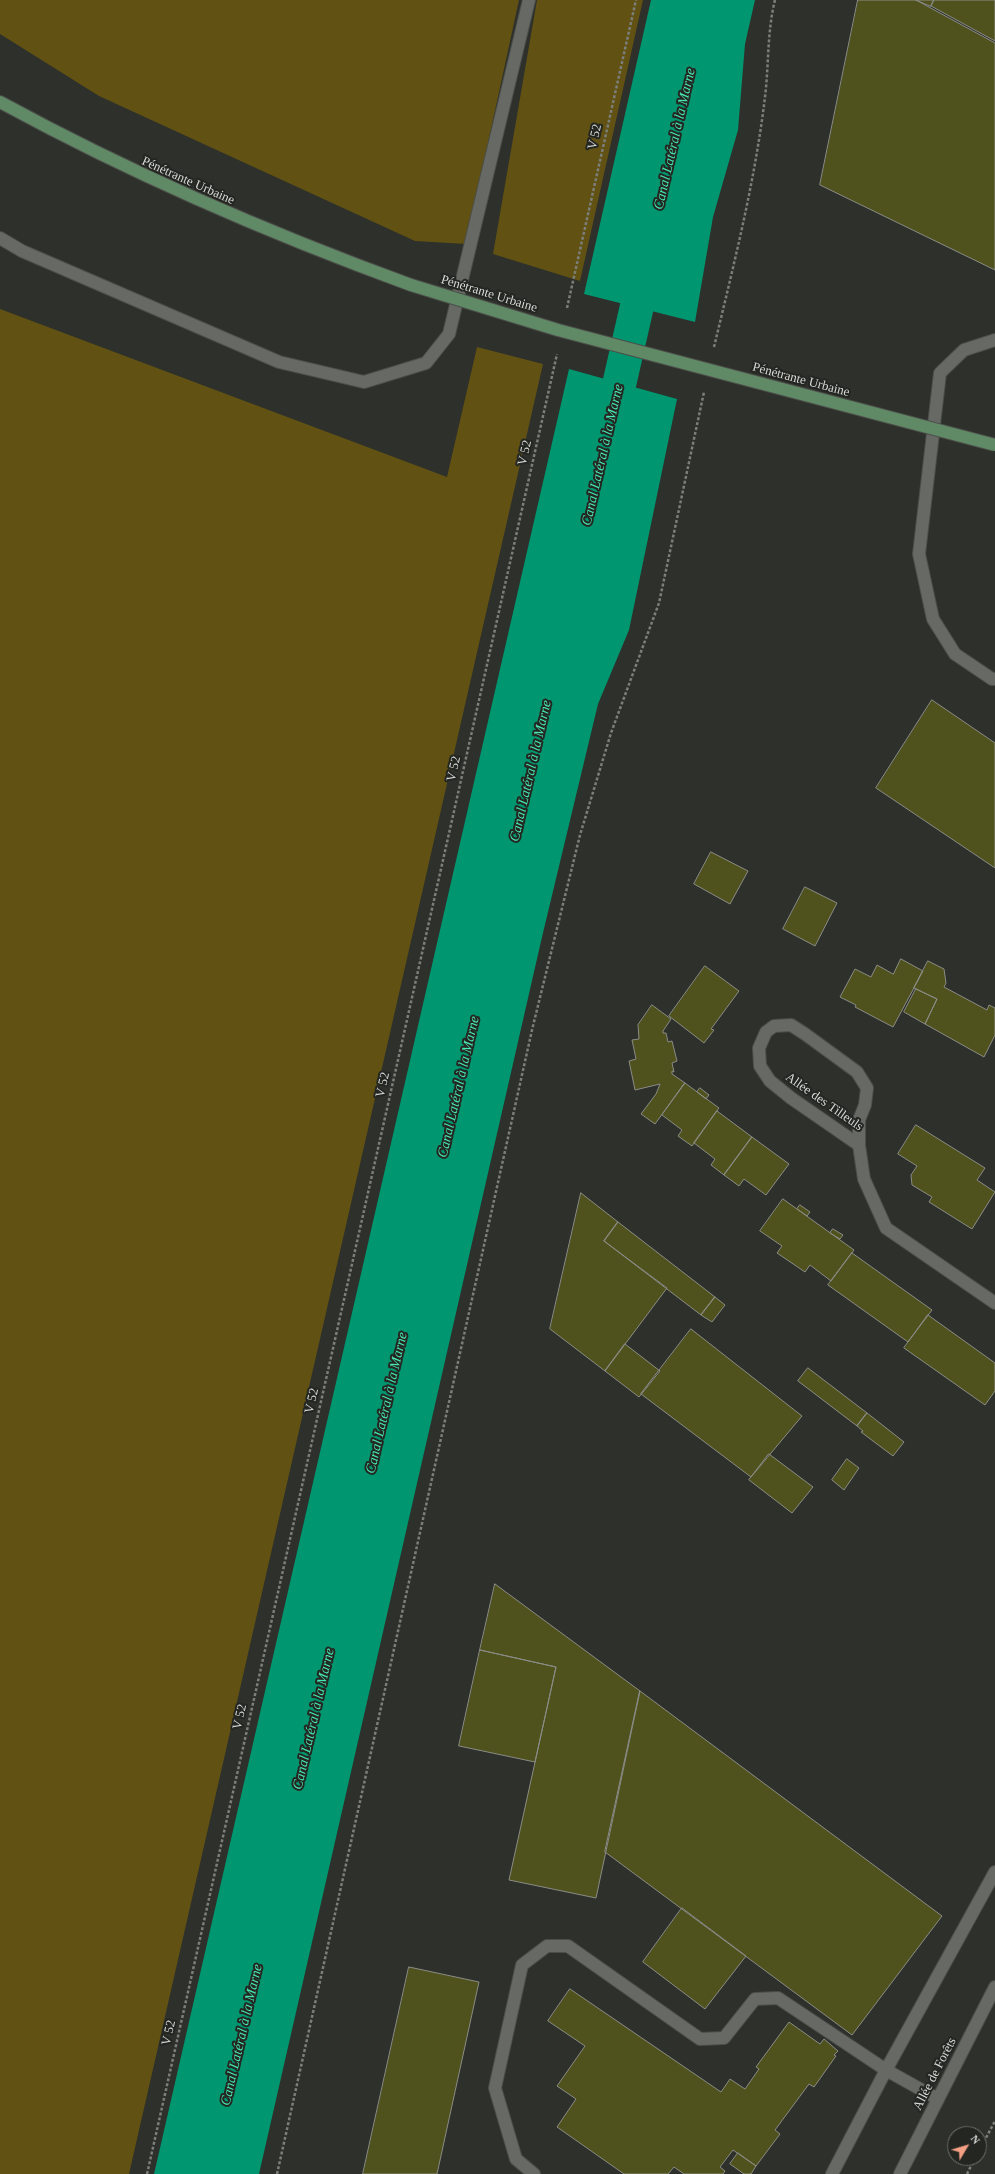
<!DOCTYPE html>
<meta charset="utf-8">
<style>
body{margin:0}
#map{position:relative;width:995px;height:2174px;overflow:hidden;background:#2d302b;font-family:Georgia,serif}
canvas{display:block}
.north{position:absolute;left:947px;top:2126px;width:40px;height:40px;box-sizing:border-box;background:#242622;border:1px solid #6c6e6a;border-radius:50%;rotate:52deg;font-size:11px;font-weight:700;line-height:16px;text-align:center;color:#d8d9d6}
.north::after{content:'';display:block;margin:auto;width:14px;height:18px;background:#f39f84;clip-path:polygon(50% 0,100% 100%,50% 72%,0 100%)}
</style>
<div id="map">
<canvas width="995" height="2174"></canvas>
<div class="north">N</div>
</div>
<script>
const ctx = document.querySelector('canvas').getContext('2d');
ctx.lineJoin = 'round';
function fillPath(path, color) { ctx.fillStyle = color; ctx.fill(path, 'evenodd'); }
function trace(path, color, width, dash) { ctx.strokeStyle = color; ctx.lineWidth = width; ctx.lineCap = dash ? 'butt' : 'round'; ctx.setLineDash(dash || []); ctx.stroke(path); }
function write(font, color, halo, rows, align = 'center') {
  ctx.font = font + ' Georgia,serif'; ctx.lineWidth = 4; ctx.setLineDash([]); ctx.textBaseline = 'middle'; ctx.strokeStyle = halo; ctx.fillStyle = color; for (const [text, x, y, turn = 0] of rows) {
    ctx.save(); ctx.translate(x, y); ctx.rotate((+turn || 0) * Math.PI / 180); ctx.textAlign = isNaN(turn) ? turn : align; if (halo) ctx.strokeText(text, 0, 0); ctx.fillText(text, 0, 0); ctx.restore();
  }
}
fillPath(new Path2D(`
 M0,0H519L466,244L415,241L99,96L0,34Z
 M537,0H643L580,281L493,254Z
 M0,309L447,477L477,347L543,364L129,2174H0Z`), '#615113');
fillPath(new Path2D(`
 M651,0H755L745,44L738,130L713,217L695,322L584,294Z
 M569,369L677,399L629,630L598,704L542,937L259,2174H154Z`), '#00966f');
trace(new Path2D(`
 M609,429L647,262`), '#00966f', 34);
const building = new Path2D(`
 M858,0H916L995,43V270L820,185Z
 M916,0H934L931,6Z
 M934,0H995V41L931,6Z
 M932,700L995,743V868L876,788Z
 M711,852L748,871L730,904L694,884Z
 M805,887L837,903L815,946L783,929Z
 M901,959L923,971L893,1027L855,1007L856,1005L840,997L855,969L871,977L877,965L893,974Z
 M928,961L944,969L946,983L944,987L987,1010L989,1005L995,1008V1035L984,1057L925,1024L937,999L914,988Z
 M705,966L739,991L711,1029L714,1030L704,1043L669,1016Z
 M916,989L937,999L925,1024L904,1012Z
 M652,1005L671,1019L663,1031V1033H666L668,1042L672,1041L677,1061L672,1063L674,1072L672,1071V1074L685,1083L655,1124L641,1114L656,1094L660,1084L635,1090L629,1061L636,1059L632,1040L639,1039L638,1025Z
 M685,1083L719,1108L692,1146L678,1136L682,1130L662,1115Z
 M700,1088L709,1095L706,1099L697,1092Z
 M717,1111L752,1137L724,1175L711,1165L715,1159L694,1143Z
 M916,1125L985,1168L977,1180L995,1192L972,1229L929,1202L932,1197L912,1185L911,1175L917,1166L898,1154Z
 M752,1137L789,1164L766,1195L744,1179L739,1186L724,1175Z
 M581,1193L618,1222L604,1241L667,1288L605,1371L550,1329Z
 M783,1199L854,1250L831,1281L810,1265L805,1272L777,1253L782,1246L760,1231Z
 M800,1205L810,1212L807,1216L797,1209Z
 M618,1222L715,1297L701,1315L604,1241Z
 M833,1229L843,1235L840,1239L830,1233Z
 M852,1253L932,1310L908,1342L828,1285Z
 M715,1297L725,1305L712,1322L701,1315Z
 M928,1315L995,1363V1391L985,1405L904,1348Z
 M691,1329L802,1416L751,1477L641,1394Z
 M625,1344L660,1371L639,1397L605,1371Z
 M808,1368L867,1413L857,1426L798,1381Z
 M867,1413L904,1442L893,1456L861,1432L863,1431L857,1426Z
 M769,1454L813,1487L792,1513L749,1480Z
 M847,1459L859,1468L844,1490L832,1480Z
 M495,1584L640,1691L596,1898L509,1880L556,1667L480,1650Z
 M480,1650L556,1667L535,1762L459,1746Z
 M640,1691L942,1916L852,2035L605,1852Z
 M682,1908L746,1956L705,2009L643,1962Z
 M409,1967L479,1982L437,2174H363Z
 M570,1989L721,2092L730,2079L745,2089L759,2069L756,2067L789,2022L820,2044L824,2039L838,2051L834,2055L836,2056L814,2087L809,2084L775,2130L780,2134L756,2166L733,2150L720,2167L725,2171L723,2174H684L674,2167L668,2174H624L557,2127L576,2099L557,2086L585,2046L548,2021Z
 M738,2153L756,2166L751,2174H744L730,2164Z`);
fillPath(building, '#50521d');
trace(building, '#8b8c86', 1);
const lane = new Path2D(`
 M995,340L964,350L940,373L919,554L933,619L955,654L992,679H995
 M534,2174L516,2159L495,2088L522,1965L547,1946H568L700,2039L724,2038L755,1999L778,1998L886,2070L995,1872
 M832,2174L886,2070L938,2099`);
const street = new Path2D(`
 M0,238L22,251L279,362L364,382L426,363L449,334L529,0
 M859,1145L791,1098L770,1081L760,1066L759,1048L766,1032L774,1026L791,1025L805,1034L857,1072L867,1088L865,1105L859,1120V1145L864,1179L886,1228L995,1303
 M900,2174L995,1987`);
const primary = new Path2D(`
 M0,102C134,175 268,233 411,285`);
trace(lane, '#4c4e4a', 14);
trace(street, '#4c4e4a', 14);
trace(primary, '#4c4e4a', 14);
trace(new Path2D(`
 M567,308L636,0
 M714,347C734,264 755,181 765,97C769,64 767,32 775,0
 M979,2151L995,2121
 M147,2174L557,354
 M277,2174L532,1030L580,835L611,733L659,603L704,392
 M967,2174L975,2158`), '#7c7e7a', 2.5, [3, 2]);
trace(lane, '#676a64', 12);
trace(street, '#676a64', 12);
trace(primary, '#608965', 12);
const primaryBridge = new Path2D(`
 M411,285L558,330L995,445`);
trace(primaryBridge, '#4c4e4a', 14, []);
trace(primaryBridge, '#608965', 12);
write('13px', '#d8d9d6', '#242622', [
 ["V 52",595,137,-77],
 ["Pénétrante Urbaine",188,181,24],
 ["Pénétrante Urbaine",489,294,17],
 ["Pénétrante Urbaine",801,380,15],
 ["V 52",525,453,-77],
 ["V 52",454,769,-77],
 ["V 52",383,1085,-77],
 ["Allée des Tilleuls",824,1102,35],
 ["V 52",312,1401,-77],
 ["V 52",240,1717,-77],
 ["V 52",169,2033,-77],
 ["Allée de Forêts",935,2074,-63]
]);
write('italic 14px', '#47e9b4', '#242622', [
 ["Canal Latéral à la Marne",675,139,-77],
 ["Canal Latéral à la Marne",603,455,-77],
 ["Canal Latéral à la Marne",531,771,-77],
 ["Canal Latéral à la Marne",459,1087,-77],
 ["Canal Latéral à la Marne",387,1403,-77],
 ["Canal Latéral à la Marne",314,1719,-77],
 ["Canal Latéral à la Marne",242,2035,-77]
]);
</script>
